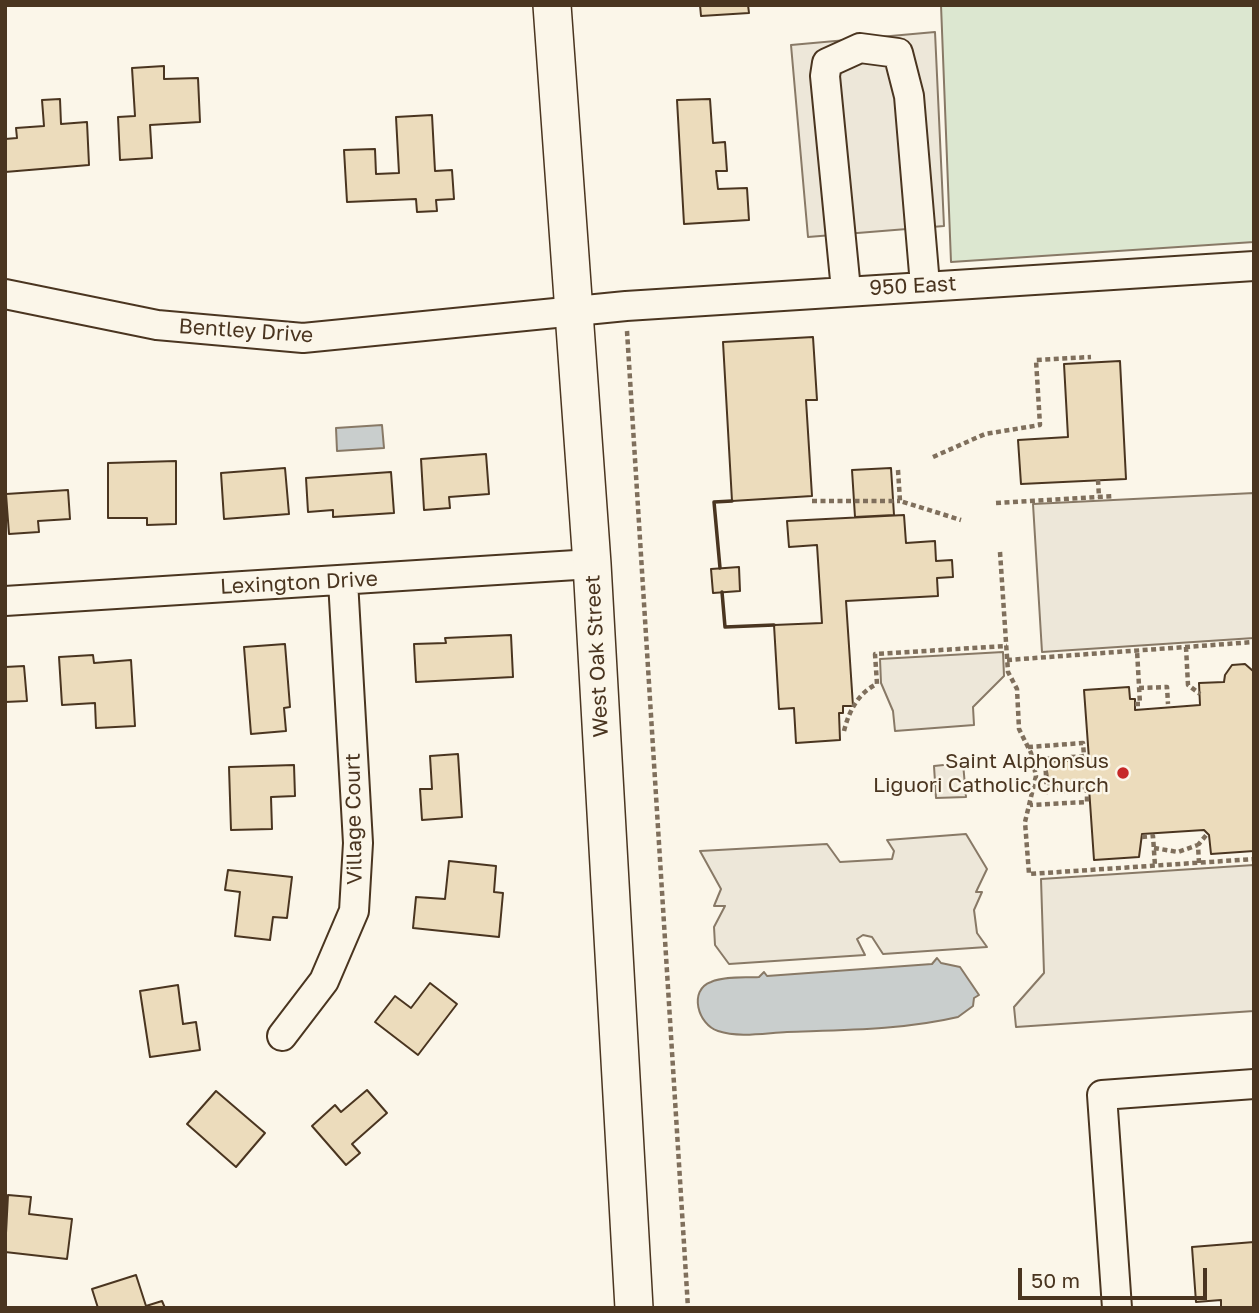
<!DOCTYPE html>
<style>
body{margin:0}
#map{position:relative;width:1259px;height:1313px;overflow:hidden;background:#fbf6e9;font-family:"Golos Text",sans-serif}
canvas{display:block}
.frame{position:absolute;inset:0;border:7px solid #4a3520;pointer-events:none}
.scale{position:absolute;left:1018px;top:1268px;width:189px;height:32px;box-sizing:border-box;border:4px solid #4a3520;border-top:0;padding-left:9px;font-size:21px;line-height:24px;white-space:nowrap;color:#4a3520;-webkit-text-stroke:5px #fbf6e9;paint-order:stroke}
</style>
<div id="map">
<canvas width="1259" height="1313"></canvas>
<div class="frame"></div>
<div class="scale">50 m</div>
</div>
<script>
const ctx = document.querySelector('canvas').getContext('2d');
ctx.lineJoin = 'round';
function fillPath(path, color) { ctx.fillStyle = color; ctx.fill(path, 'evenodd'); }
function trace(path, color, width, dash) { ctx.strokeStyle = color; ctx.lineWidth = width; ctx.lineCap = dash ? 'butt' : 'round'; ctx.setLineDash(dash || []); ctx.stroke(path); }
function write(font, color, halo, rows, align = 'center') {
  ctx.font = font + ' "Golos Text",sans-serif'; ctx.lineWidth = 5; ctx.setLineDash([]); ctx.textBaseline = 'middle'; ctx.strokeStyle = halo; ctx.fillStyle = color; for (const [text, x, y, turn = 0] of rows) {
    ctx.save(); ctx.translate(x, y); ctx.rotate((+turn || 0) * Math.PI / 180); ctx.textAlign = isNaN(turn) ? turn : align; if (halo) ctx.strokeText(text, 0, 0); ctx.fillText(text, 0, 0); ctx.restore();
  }
}
const green = new Path2D(`
 M941,5H1254V242L951,262Z`);
fillPath(green, '#dce7d0');
trace(green, '#887966', 2);
const parking = new Path2D(`
 M935,32L944,226L808,237L791,45Z
 M1254,493V638L1042,652L1033,504Z
 M1003,652L1004,676L973,707L974,725L895,731L893,711L881,683L880,659Z
 M963,763L966,797L936,798L934,766Z
 M966,834L987,869L976,892H982L974,910L977,933L987,947L883,954L872,937L863,935L857,939L865,955L729,964L715,945L714,927L725,906H714L721,889L700,851L827,844L840,862L892,859L894,851L887,840Z
 M1254,865V1011L1016,1027L1014,1007L1044,973L1041,879Z`);
fillPath(parking, '#ede7d9');
trace(parking, '#887966', 2);
const water = new Path2D(`
 M382,425L384,448L337,451L336,428Z
 M937,958L941,963L960,967L979,995L974,998L973,1006L958,1017C903,1030 843,1030 787,1032C765,1033 739,1038 718,1031C698,1025 688,990 711,982C725,976 744,978 759,977L764,972L767,976L932,964Z`);
fillPath(water, '#c9cecd');
trace(water, '#887966', 2);
const building = new Path2D(`
 M700,5H748L749,13L701,16Z
 M164,66V79L198,78L200,122L150,125L152,158L120,160L118,117L135,116L132,68Z
 M60,99L61,124L87,122L89,165L5,172V139L17,138L16,128L44,126L42,100Z
 M710,99L713,143L725,142L727,171H716L718,189L747,188L749,220L684,224L677,100Z
 M432,115L435,171L452,170L454,199L436,200L437,211L417,212L416,199L347,202L344,150L375,149L376,174L399,173L396,117Z
 M813,337L817,400H806L812,496L732,501L723,342Z
 M1120,361L1126,479L1021,484L1018,440L1068,437L1064,364Z
 M486,454L489,494L449,497L450,508L424,510L421,459Z
 M176,461V524L147,525V518H108V463Z
 M285,468L289,514L224,519L221,473Z
 M891,468L894,515L855,517L852,470Z
 M391,472L394,513L333,517V510L308,512L306,478Z
 M68,490L70,519L38,521L39,532L9,534L6,494Z
 M904,515L906,543L935,541L936,561L952,560L953,577L937,578L938,596L846,601L853,706H843V713H839L840,740L796,743L794,708L779,709L774,625L822,623L817,545L789,547L787,521Z
 M739,567L740,591L713,593L711,569Z
 M511,635L513,677L416,682L414,644L446,643L445,638Z
 M285,644L290,707L284,708L286,731L251,734L244,647Z
 M93,655L94,663L131,660L135,726L96,728L95,703L62,705L59,657Z
 M1245,664L1253,671L1254,677V851L1211,854L1209,835L1204,830L1142,834L1139,857L1094,860L1089,788L1049,790L1046,762L1089,759L1084,690L1129,687L1130,699H1135V710L1200,705L1199,683L1224,682L1225,675L1232,665Z
 M24,666L27,701L5,702V667Z
 M458,754L462,817L422,820L420,789H432L430,756Z
 M294,765L295,796L271,797L272,829L231,830L229,767Z
 M449,861L496,866L494,892L503,893L499,937L413,928L416,897L445,899Z
 M228,870L292,877L287,918L273,917L270,940L235,936L240,892L225,890Z
 M430,983L457,1004L418,1055L375,1022L395,996L411,1008Z
 M178,985L183,1024L196,1022L200,1050L150,1057L140,991Z
 M367,1090L387,1113L352,1144L360,1153L346,1165L312,1126L335,1105L341,1112Z
 M216,1091L265,1133L236,1167L187,1124Z
 M8,1195L31,1197L29,1214L72,1219L67,1259L5,1252Z
 M1254,1242V1308H1221V1300L1196,1302L1192,1247Z
 M136,1275L146,1306L162,1301L165,1308H98L92,1289Z`);
fillPath(building, '#ecdcbc');
trace(building, '#4a3520', 2);
const minor = new Path2D(`
 M846,290L825,76L827,63L860,48L898,53L909,96L925,285
 M5,294L157,325L303,338L626,306L1254,266
 M5,601L592,564
 M282,1036L324,981L354,911L358,843L343,581
 M1117,1308L1102,1095L1254,1084`);
const major = new Path2D(`
 M552,5L592,564L634,1308`);
trace(minor, '#4a3520', 32);
trace(major, '#4a3520', 40);
trace(new Path2D(`
 M627,331L688,1308
 M933,457L985,434L1040,425L1036,360L1091,357
 M898,470L900,501L961,520
 M1098,480L1099,497
 M812,501H900
 M996,503L1114,496
 M1000,552L1008,672L1017,689L1019,729L1031,753L1036,776L1025,822L1029,874L1254,859
 M1186,647L1188,685L1200,694
 M1007,660L1254,642
 M1139,688L1167,687L1168,704
 M1135,704H1140L1137,650
 M844,731C849,711 858,693 877,684L875,654L1007,646
 M1028,747L1083,743L1084,756L1045,759L1047,792L1087,790V802L1030,805
 M1142,837L1153,836L1155,866
 M1154,848L1178,852L1198,845
 M1199,863L1198,845L1208,833`), '#7f6f5c', 4.5, [5, 3.5]);
trace(minor, '#fbf6e9', 28);
trace(major, '#fbf6e9', 37);
trace(new Path2D(`
 M720,568L714,502L732,501
 M722,592L725,627L774,625`), '#4a3520', 3.5);
for (const [x, y, r, color] of [
 [1123,773,7,"#c62828"]
]) { const dot = new Path2D(); dot.arc(x, y, r, 0, 2 * Math.PI); ctx.fillStyle = color; ctx.fill(dot); trace(dot, '#fbf6e9', 2.5); }
write('21px', '#4a3520', '#fbf6e9', [
 ["950 East",913,286,-3],
 ["Bentley Drive",246,331,4],
 ["Lexington Drive",299,583,-3],
 ["West Oak Street",597,656,-93],
 ["Village Court",354,819,-91]
]);
write('21px', '#4a3520', '#fbf6e9', [
 ["Saint Alphonsus",1109,761],
 ["Liguori Catholic Church",1109,785]
], 'right');
</script>
